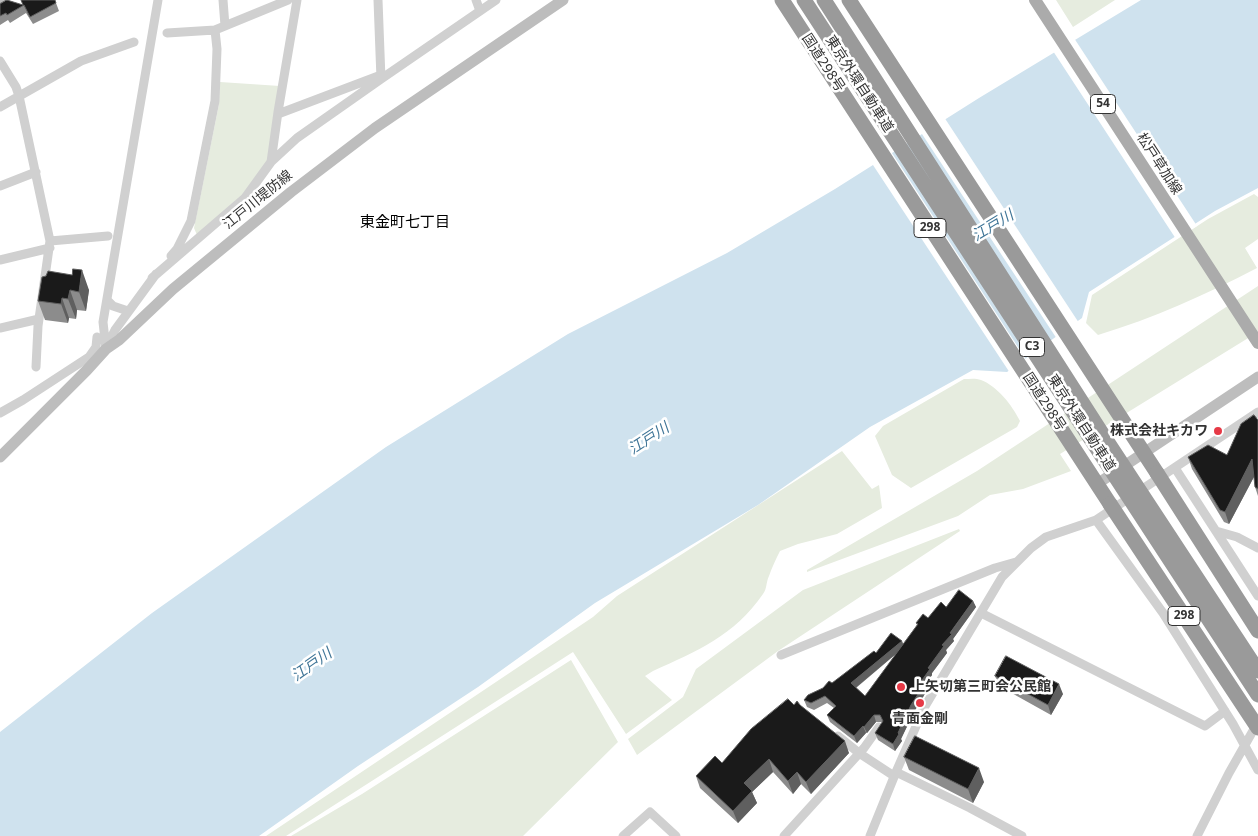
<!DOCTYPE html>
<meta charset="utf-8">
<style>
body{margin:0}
canvas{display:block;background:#fff}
</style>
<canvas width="1258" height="836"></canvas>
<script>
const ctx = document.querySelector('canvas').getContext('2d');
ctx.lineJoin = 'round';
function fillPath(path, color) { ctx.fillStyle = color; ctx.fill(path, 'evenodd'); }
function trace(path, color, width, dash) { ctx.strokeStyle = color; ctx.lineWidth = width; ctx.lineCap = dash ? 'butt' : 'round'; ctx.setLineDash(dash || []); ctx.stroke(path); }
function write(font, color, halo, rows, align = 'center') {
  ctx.font = font + ' "Noto Sans","Noto Sans JP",sans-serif'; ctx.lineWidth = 5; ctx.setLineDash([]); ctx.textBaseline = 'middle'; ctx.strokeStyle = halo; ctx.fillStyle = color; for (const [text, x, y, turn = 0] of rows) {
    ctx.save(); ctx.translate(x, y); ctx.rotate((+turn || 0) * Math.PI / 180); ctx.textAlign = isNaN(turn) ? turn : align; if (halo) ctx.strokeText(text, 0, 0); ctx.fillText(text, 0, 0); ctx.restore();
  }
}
fillPath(new Path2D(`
 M1056,0H1115L1073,27Z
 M220,82L280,86L268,160L244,194L197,235L194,228L219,104Z
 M1254,194L1258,197V239L1245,248L1257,268C1205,295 1154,318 1098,335L1086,323L1092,295L1208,219Z
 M1258,286V332L1060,454L1071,471L1023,489L990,495L958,516L807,572V570L977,471Z
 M964,379C969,379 976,378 981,380C997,386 1012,405 1020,421L1017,427L911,488L892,475L875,436L883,426Z
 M842,451L872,489L879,485L882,508L837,534L798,544L780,551C776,559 772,567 769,576C766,582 767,589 763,594C734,636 697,651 653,671L645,676L672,700L626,734L573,652L286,836H266L593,617L617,596Z
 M959,529L960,531L778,651L637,755L628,739L683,697L696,669L803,590Z
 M571,660L618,742L523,836H291L362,794Z`), '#e6ecdf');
fillPath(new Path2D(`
 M1141,0H1258V188L1215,211L1089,292L1082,318L1007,372L973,370L870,427L758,505L595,603L478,687L358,766L259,836H0V732L152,613L386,447L568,334L727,253L835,189L979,98Z`), '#cfe2ee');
fillPath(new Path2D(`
 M1074,38L1197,226L1176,239L1053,51Z
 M944,117L1079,323L1057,339L920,131Z
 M890,150L1027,361L1010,373L871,162Z`), '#fff');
trace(new Path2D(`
 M223,0L225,26
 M476,0L480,11
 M167,33L215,30L288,0
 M0,61L16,87L19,96L50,241L38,326L36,367
 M381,79L496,0
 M0,107L81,61L134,42
 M278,114L381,75
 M271,162L278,112L297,0
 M0,186L36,172
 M50,241L108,236
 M171,256L177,249L191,221L215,101L217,49L215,30
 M0,260L50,248
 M152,278L245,198L271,162L297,138L381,79L378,0
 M108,301L113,306L128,311
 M0,328L39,319
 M106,348L115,330L156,274
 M106,349L103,322L158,0
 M0,413L23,400L89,357L96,347L97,337
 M1175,468L1258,596
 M1096,520L1163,613L1233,724L1258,770
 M1216,531L1237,537L1258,548
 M981,613L1205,726L1225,711
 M781,655L995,568L1016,562
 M838,736L859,753L894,776
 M896,772L970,808L1022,836
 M623,836L650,812L676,836
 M784,836L864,748L879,727
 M870,836L896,772L924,708L1002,577L1031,548L1046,537L1096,520L1258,412
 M1197,836L1229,773L1258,722`), '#d0d0d0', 9);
trace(new Path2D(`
 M0,1L1,0
 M0,457L87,370L106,349L119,340L173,289L291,192L375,128L563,0
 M1097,484L1258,377`), '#bdbdbd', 11);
trace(new Path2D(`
 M1035,0L1258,343`), '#ababab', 12);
trace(new Path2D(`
 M782,0L1110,504
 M849,0L1157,473`), '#9a9a9a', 15);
trace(new Path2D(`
 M804,0L1258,695
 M824,0L1103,435L1258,671
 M1157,473L1258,631
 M1110,504L1258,728`), '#9a9a9a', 15);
fillPath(new Path2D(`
 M56,3L59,11L33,24L26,13L10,23L8,20L0,25V4H23Z
 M72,275L89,290L86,311L77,310L76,319L69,318L68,323L45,320L38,301Z
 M1258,420V496L1255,487L1254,477L1229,524L1224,522L1192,469L1188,457L1227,455Z
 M973,601L976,607L953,639L954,641L946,650L947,653L932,673V675L924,687L926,692L914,712L901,739L902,741L895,751L878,740L875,733L882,722H876L867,733H866L857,743L830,722L827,715L834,708L827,703L814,710L807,707L804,700L832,683L876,653L902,641L903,644L917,625L916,623L928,618L946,607ZM896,654L865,696L856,688Z
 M995,676L1063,694L1051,715L999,686Z
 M794,705H800L849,753L811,794L801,784L793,794L773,772L752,792L757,803L738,823L700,788L696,776L722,763Z
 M904,757L984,782L973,803L909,770Z`), '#8c8c8c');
fillPath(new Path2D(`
 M82,270L89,290L86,311L79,292Z
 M70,290L77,310L76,319L68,299Z
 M62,298L69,318L68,323L61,304Z
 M1252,459L1257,471L1229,524L1225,512Z
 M973,601L976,607L953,639L954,641L946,650L947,653L932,673V675L924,687L926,692L914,712L901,739L902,741L895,751L893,744L920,683L942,645Z
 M902,641L904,647L853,690L851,683Z
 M1059,684L1063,694L1051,715L1048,705Z
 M874,715L876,722L867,733L864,727Z
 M863,726L866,733L857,743L854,736Z
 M845,741L849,753L811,794L806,782Z
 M769,759L773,772L752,792L757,803L738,823L733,811L744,783Z
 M979,768L984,782L973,803L968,789Z
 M797,772L801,784L793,794L788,781Z`), '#5f5f5f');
const building = new Path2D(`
 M7,0L23,5L21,0H55L56,3L30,17L24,5L7,15L6,13L0,16V4Z
 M73,269L82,270L79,292L70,290L68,299L62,298L61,304L38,301L42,277L46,276L48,271L72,275Z
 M1254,415L1258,420V489L1255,487L1252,459L1225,512L1220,510L1188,457L1208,445L1227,455L1241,424Z
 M959,590L973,601L950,633L952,634L942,645L944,646L928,668L930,669L920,683L924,685L911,705L898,733L899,734L893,744L875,733L883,721L880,715H874L864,727L863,726L854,736L827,715L836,706L825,696L811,703L804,700L808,695L823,688L829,681L832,683L874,651L876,653L891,633L902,641L851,683L865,696L918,624L916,623L923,614L928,618L941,602L946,607Z
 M1006,656L1059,684L1048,705L995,676Z
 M788,699L794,705L797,701L800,705L845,741L806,782L797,772L788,781L769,759L744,783L752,791L733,811L696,776L715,756L722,763L751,729Z
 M915,736L979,768L968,789L904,757Z`);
fillPath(building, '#1a1a1a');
trace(building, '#5f5f5f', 1);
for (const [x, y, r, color] of [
 [1218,431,5,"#e63946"],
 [901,687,5,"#e63946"],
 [920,703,5,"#e63946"]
]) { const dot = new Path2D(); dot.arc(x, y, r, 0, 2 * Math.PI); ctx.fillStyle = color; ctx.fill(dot); trace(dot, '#fff', 2); }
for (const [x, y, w] of [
 [1103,104,25],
 [930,228,32],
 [1032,347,25],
 [1184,616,32]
]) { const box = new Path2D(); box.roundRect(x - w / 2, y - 9.5, w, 19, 4); ctx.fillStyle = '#fff'; ctx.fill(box); trace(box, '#333', 1); }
write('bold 12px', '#333', null, [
 ["54",1103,104],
 ["298",930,228],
 ["C3",1032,347],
 ["298",1184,616]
]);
write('14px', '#333', '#fff', [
 ["国道298号",823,63,57],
 ["東京外環自動車道",859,84,57],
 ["松戸草加線",1159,164,57],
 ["江戸川堤防線",258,200,-39],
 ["国道298号",1044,402,57],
 ["東京外環自動車道",1081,423,57]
]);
write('bold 14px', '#333', '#fff', [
 ["株式会社キカワ",1208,431],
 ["上矢切第三町会公民館",911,687,"left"],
 ["青面金剛",920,719,"center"]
], 'right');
write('15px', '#000', '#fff', [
 ["東金町七丁目",405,223]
]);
write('italic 15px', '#3f7597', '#fff', [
 ["江戸川",993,226,-31],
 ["江戸川",649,439,-33],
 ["江戸川",312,665,-35]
]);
</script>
